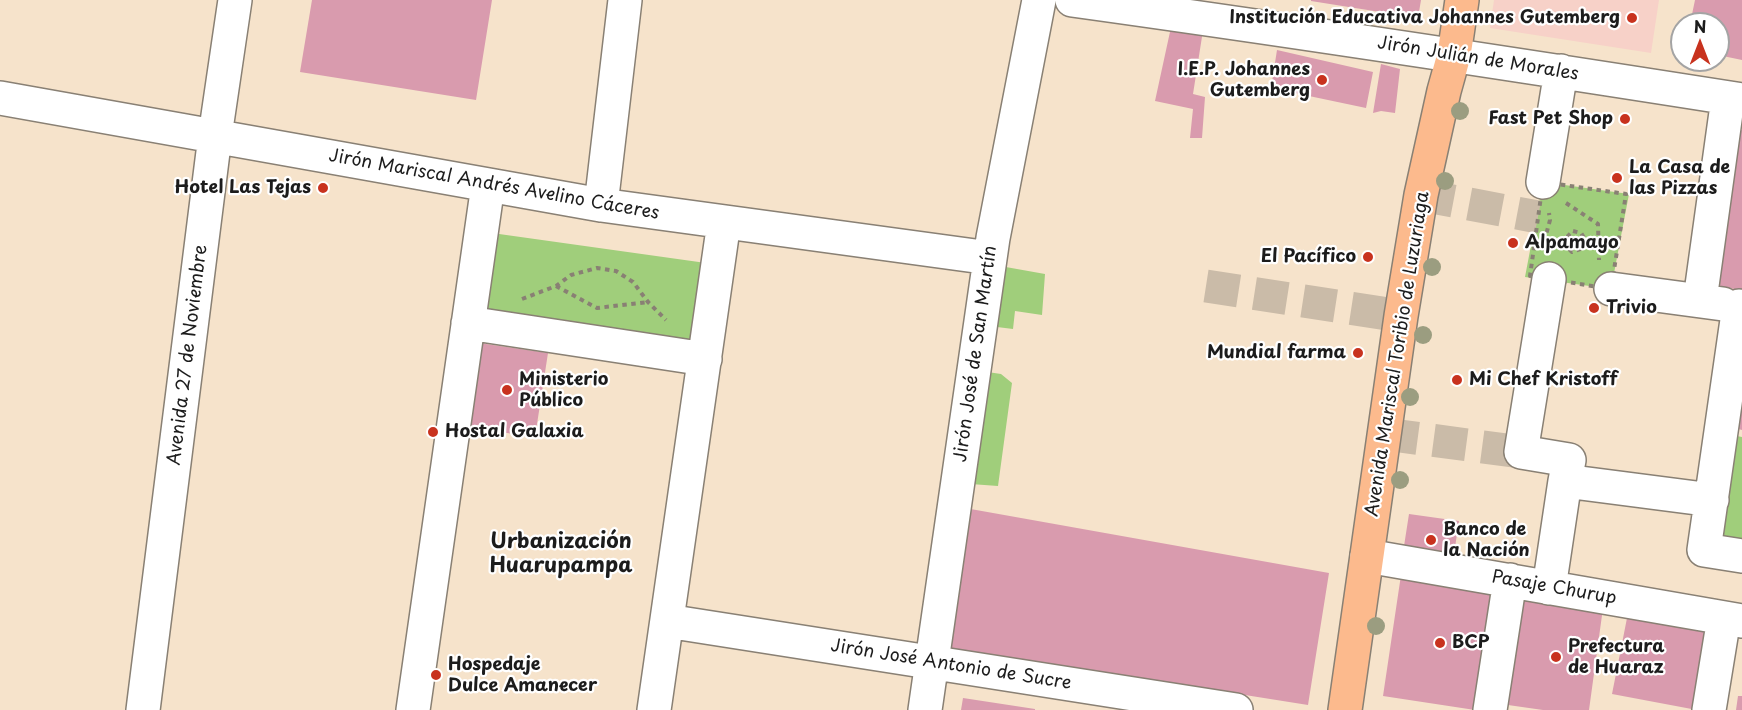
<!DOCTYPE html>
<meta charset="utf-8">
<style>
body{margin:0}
#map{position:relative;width:1742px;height:710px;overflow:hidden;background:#f6e3cb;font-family:"Playpen Sans",sans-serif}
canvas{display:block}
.north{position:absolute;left:1670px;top:12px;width:60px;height:60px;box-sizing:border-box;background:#fff;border:2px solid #a4a4a4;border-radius:50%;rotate:0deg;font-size:16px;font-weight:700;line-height:24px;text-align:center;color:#1c1c1c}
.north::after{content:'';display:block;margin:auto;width:21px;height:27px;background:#c8321e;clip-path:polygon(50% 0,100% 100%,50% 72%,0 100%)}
</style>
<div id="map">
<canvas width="1742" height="710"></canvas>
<div class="north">N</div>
</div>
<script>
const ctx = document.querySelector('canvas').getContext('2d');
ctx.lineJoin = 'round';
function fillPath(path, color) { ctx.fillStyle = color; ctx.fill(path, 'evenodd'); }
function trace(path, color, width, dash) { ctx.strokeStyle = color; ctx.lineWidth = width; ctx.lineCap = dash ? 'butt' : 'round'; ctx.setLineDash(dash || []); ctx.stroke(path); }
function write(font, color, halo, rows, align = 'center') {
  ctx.font = font + ' "Playpen Sans",sans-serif'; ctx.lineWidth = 4.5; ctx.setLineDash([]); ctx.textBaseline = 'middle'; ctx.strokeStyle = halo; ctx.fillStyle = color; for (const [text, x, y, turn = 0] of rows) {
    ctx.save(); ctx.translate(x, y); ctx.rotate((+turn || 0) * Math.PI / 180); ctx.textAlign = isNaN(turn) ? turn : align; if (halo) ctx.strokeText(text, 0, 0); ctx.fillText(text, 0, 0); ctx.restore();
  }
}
fillPath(new Path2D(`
 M1494,0H1659L1651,53L1490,28Z`), '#f7d1c8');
fillPath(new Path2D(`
 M1543,182L1629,194L1611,289L1525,277Z
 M492,233L706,263L696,350L479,314Z
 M989,264L1045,274L1042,315L1015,311L1013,329L981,325Z
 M974,370L1001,374L1012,383L998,486L957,483Z
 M1721,433L1742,437V556L1704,550Z`), '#a0ce7b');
fillPath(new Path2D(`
 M312,0H492L476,100L300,72Z
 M1311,0H1421L1418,18L1311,1Z
 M1695,0H1742V60L1718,55V24H1690Z
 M1173,18L1204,24L1193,94L1205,97L1202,138H1190L1193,109L1155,101Z
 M1277,50L1373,72L1366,108L1271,88Z
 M1381,64L1400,69L1395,113L1381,111L1373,113Z
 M1730,128L1742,130V290L1706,285Z
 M479,343L548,353L535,437L465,427Z
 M1742,396V430L1735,428Z
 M965,508L1329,573L1308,705L943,647Z
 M1409,514L1459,521L1452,567L1402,559Z
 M1401,575L1497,589L1475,710L1383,696Z
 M1523,597L1603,608L1589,710H1543L1508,705Z
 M1628,613L1719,631L1697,710L1612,694Z
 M1738,696H1742V710H1736Z
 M963,698L1035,709V710H961Z`), '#d99bae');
trace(new Path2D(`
 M1421,195L1538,217
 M1206,286L1401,316
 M1385,434L1521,452`), '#cabba8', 33, [33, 16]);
const minor = new Path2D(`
 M1072,0C1296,31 1519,65 1742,100
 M0,98L601,205L990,258
 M1543,182L1561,71
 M601,205L625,0
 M1549,279L1521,452L1569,460L1565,481L1712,500
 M1611,289L1723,304
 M1700,300L1728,98
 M1739,306L1704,550L1742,556
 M468,323L705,359
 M1367,556L1742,621
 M1549,588L1565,481
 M667,621L1236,710
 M143,710L215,136L235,0
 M413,710L488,185
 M654,710L724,222
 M925,710L993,238L1039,0
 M1490,710L1510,580
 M1709,710L1724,618`);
const major = new Path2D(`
 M1345,710L1401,316L1421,195L1444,91L1454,55L1462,0`);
trace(minor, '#898074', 36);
trace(major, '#898074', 36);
trace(new Path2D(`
 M1543,182L1626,194L1611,289L1530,276Z
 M1566,203L1598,224L1599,260
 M1573,231L1581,233L1585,239L1583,248L1572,252L1566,246L1567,237Z
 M1544,250L1543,246L1550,220L1549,213
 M556,286L597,308L648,302
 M522,299L556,286L571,275L597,268L616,271L633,282L648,302L666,320`), '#898074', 4, [4.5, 4.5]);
trace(minor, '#fff', 33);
trace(major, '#fcba8d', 33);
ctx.fillStyle = '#9b9d80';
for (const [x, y] of [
 [1460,111],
 [1445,181],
 [1432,267],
 [1423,335],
 [1410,397],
 [1400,480],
 [1376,626]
]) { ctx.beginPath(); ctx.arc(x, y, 9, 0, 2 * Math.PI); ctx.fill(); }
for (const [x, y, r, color] of [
 [1632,18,6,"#c8321e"],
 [1322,80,6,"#c8321e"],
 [1625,119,6,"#c8321e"],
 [1617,178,6,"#c8321e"],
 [323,188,6,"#c8321e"],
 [1513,243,6,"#c8321e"],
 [1368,257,6,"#c8321e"],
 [1594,308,6,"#c8321e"],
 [1358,353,6,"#c8321e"],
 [1457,380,6,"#c8321e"],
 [507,390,6,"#c8321e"],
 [433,432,6,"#c8321e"],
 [1431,540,6,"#c8321e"],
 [1440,643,6,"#c8321e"],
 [1556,657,6,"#c8321e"],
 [436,675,6,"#c8321e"]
]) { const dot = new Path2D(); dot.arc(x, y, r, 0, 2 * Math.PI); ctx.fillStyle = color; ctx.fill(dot); trace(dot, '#fff', 2); }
write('bold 18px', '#1c1c1c', '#fff', [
 ["Institución Educativa Johannes Gutemberg",1620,18,"right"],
 ["I.E.P. Johannes",1310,70,"right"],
 ["Gutemberg",1310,91,"right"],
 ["Fast Pet Shop",1613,119,"right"],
 ["La Casa de",1629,168],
 ["las Pizzas",1629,189],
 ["Hotel Las Tejas",311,188,"right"],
 ["Alpamayo",1525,243],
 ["El Pacífico",1356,257,"right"],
 ["Trivio",1606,308],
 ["Mundial farma",1346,353,"right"],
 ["Ministerio",519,380],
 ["Público",519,401],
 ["Mi Chef Kristoff",1469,380],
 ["Hostal Galaxia",445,432],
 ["Banco de",1443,530],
 ["la Nación",1443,551],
 ["BCP",1452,643],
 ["Prefectura",1568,647],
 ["de Huaraz",1568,668],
 ["Hospedaje",448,665],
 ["Dulce Amanecer",448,686]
], 'left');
write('18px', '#1c1c1c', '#fff', [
 ["Jirón Julián de Morales",1478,59,9],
 ["Jirón Mariscal Andrés Avelino Cáceres",494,185,10],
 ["Jirón José de San Martín",976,354,-82],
 ["Avenida Mariscal Toribio de Luzuriaga",1398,354,-81],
 ["Avenida 27 de Noviembre",188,355,-83],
 ["Pasaje Churup",1554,588,10],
 ["Jirón José Antonio de Sucre",951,665,9]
]);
write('bold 21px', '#1c1c1c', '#fff', [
 ["Urbanización",561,542],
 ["Huarupampa",561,566]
]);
</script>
